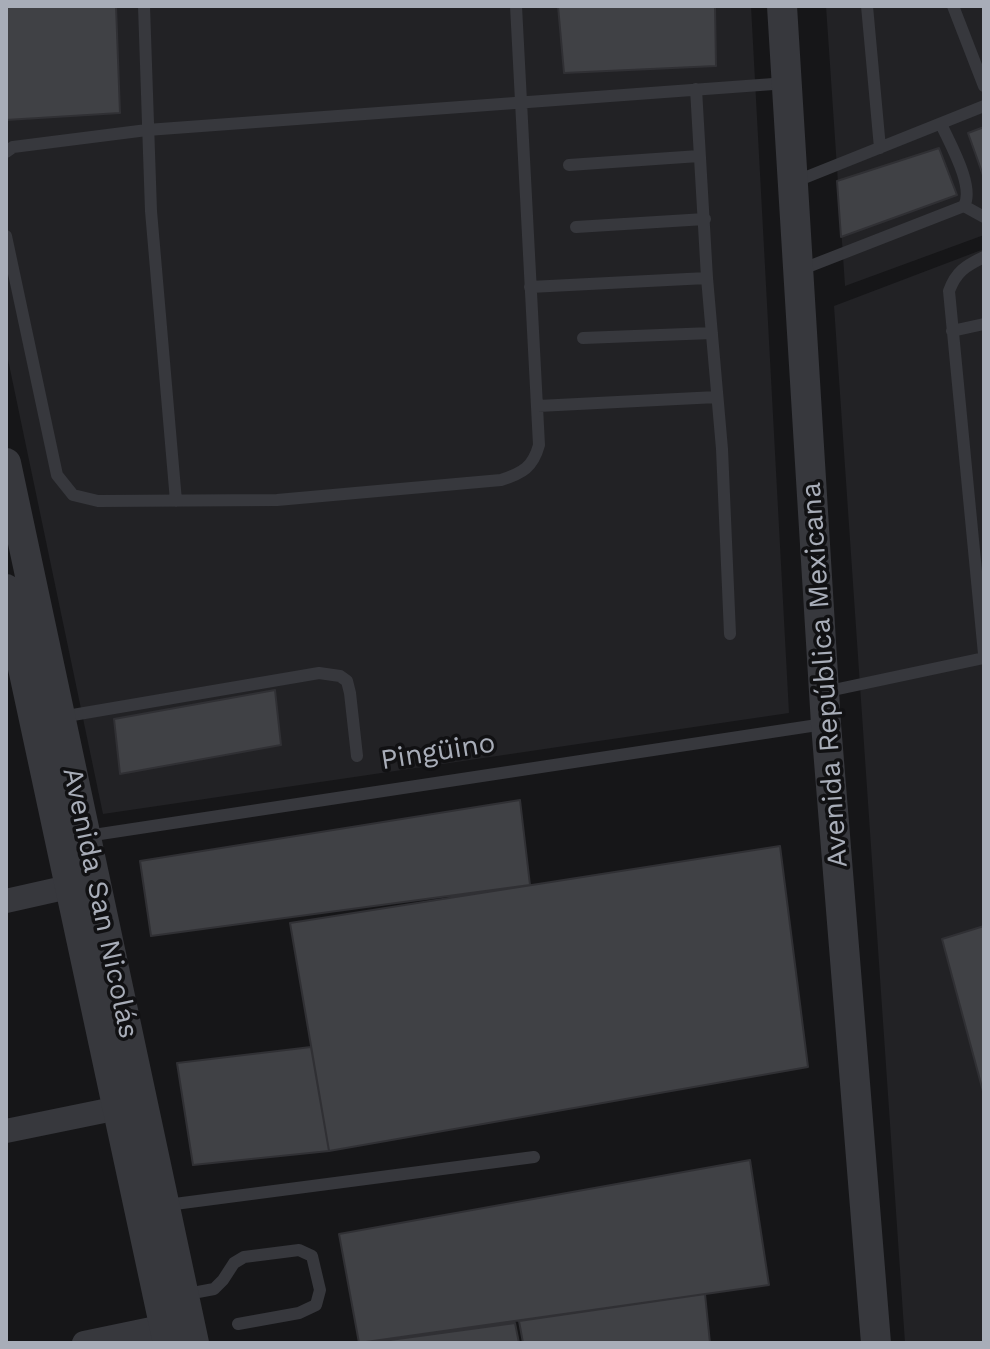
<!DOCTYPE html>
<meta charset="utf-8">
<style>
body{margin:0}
#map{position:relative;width:990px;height:1349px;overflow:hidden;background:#161618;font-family:"Work Sans",sans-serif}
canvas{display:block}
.frame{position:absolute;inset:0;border:8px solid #a8adb8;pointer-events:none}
</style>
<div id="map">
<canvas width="990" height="1349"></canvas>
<div class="frame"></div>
</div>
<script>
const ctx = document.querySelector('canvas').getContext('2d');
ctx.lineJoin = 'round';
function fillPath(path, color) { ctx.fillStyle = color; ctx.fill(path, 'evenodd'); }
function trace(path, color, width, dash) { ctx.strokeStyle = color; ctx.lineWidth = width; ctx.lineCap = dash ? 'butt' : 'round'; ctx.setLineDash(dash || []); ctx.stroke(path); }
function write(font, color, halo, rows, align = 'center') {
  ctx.font = font + ' "Work Sans",sans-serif'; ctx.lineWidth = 7; ctx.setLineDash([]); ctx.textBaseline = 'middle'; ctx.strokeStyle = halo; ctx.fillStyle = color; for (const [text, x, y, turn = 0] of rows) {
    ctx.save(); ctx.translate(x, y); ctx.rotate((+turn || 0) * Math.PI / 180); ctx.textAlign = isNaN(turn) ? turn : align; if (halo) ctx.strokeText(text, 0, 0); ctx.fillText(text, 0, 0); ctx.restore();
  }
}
fillPath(new Path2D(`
 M6,6H751L789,713L103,814L6,350Z
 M826,6H984V235L845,286Z
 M984,249V1343H905L834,306Z`), '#222225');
const building = new Path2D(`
 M6,6H116L120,113L6,120Z
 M558,6H715L716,66L564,73Z
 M984,127V178L968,133Z
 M939,148L957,195L841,237L837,181Z
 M275,690L281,745L120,774L114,719Z
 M520,800L530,885L151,936L140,861Z
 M780,846L808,1067L329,1151L290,923Z
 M984,926V1095L942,939Z
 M311,1047L329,1151L193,1165L177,1063Z
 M750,1160L769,1285L359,1343L339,1234Z
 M705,1294L710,1343H523L519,1321Z
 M515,1323L519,1343H368Z`);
fillPath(building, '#404145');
trace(building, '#303034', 2);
trace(new Path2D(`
 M144,6L151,211L176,501
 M867,6L880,148
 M953,6L984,86
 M696,89L707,278L722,449L730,634
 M6,152L13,147L147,130L787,83
 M569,165L699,156
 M794,182L984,106
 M964,206L984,217
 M576,227L705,219
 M6,236L57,475L73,495L98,501L277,500L501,480C523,473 533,467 539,445L516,6
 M984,257C965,266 956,272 949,291L984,654
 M800,270L964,206C975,187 950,144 941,124
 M530,287L707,278
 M952,331L984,324
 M583,338L712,333
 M538,406L717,397
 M824,692L984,658
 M61,717L319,673L340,676L347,681L350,693L357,756
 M87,836L824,724
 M167,1205L534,1157
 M182,1295L214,1289L223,1280L234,1263L244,1257L299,1250L312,1256L320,1290L316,1305L299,1313L238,1324`), '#37383d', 12);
trace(new Path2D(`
 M6,901L86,883
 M6,1131L133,1105
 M84,1343L180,1323`), '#37383d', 24);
trace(new Path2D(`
 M782,6L826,724L876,1343
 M6,463L194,1343
 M6,589L168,1343`), '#37383d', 30);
write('28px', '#a8adb8', '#111113', [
 ["Avenida República Mexicana",825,675,-94],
 ["Pingüino",438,752,-9],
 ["Avenida San Nicolás",100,903,78]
]);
</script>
